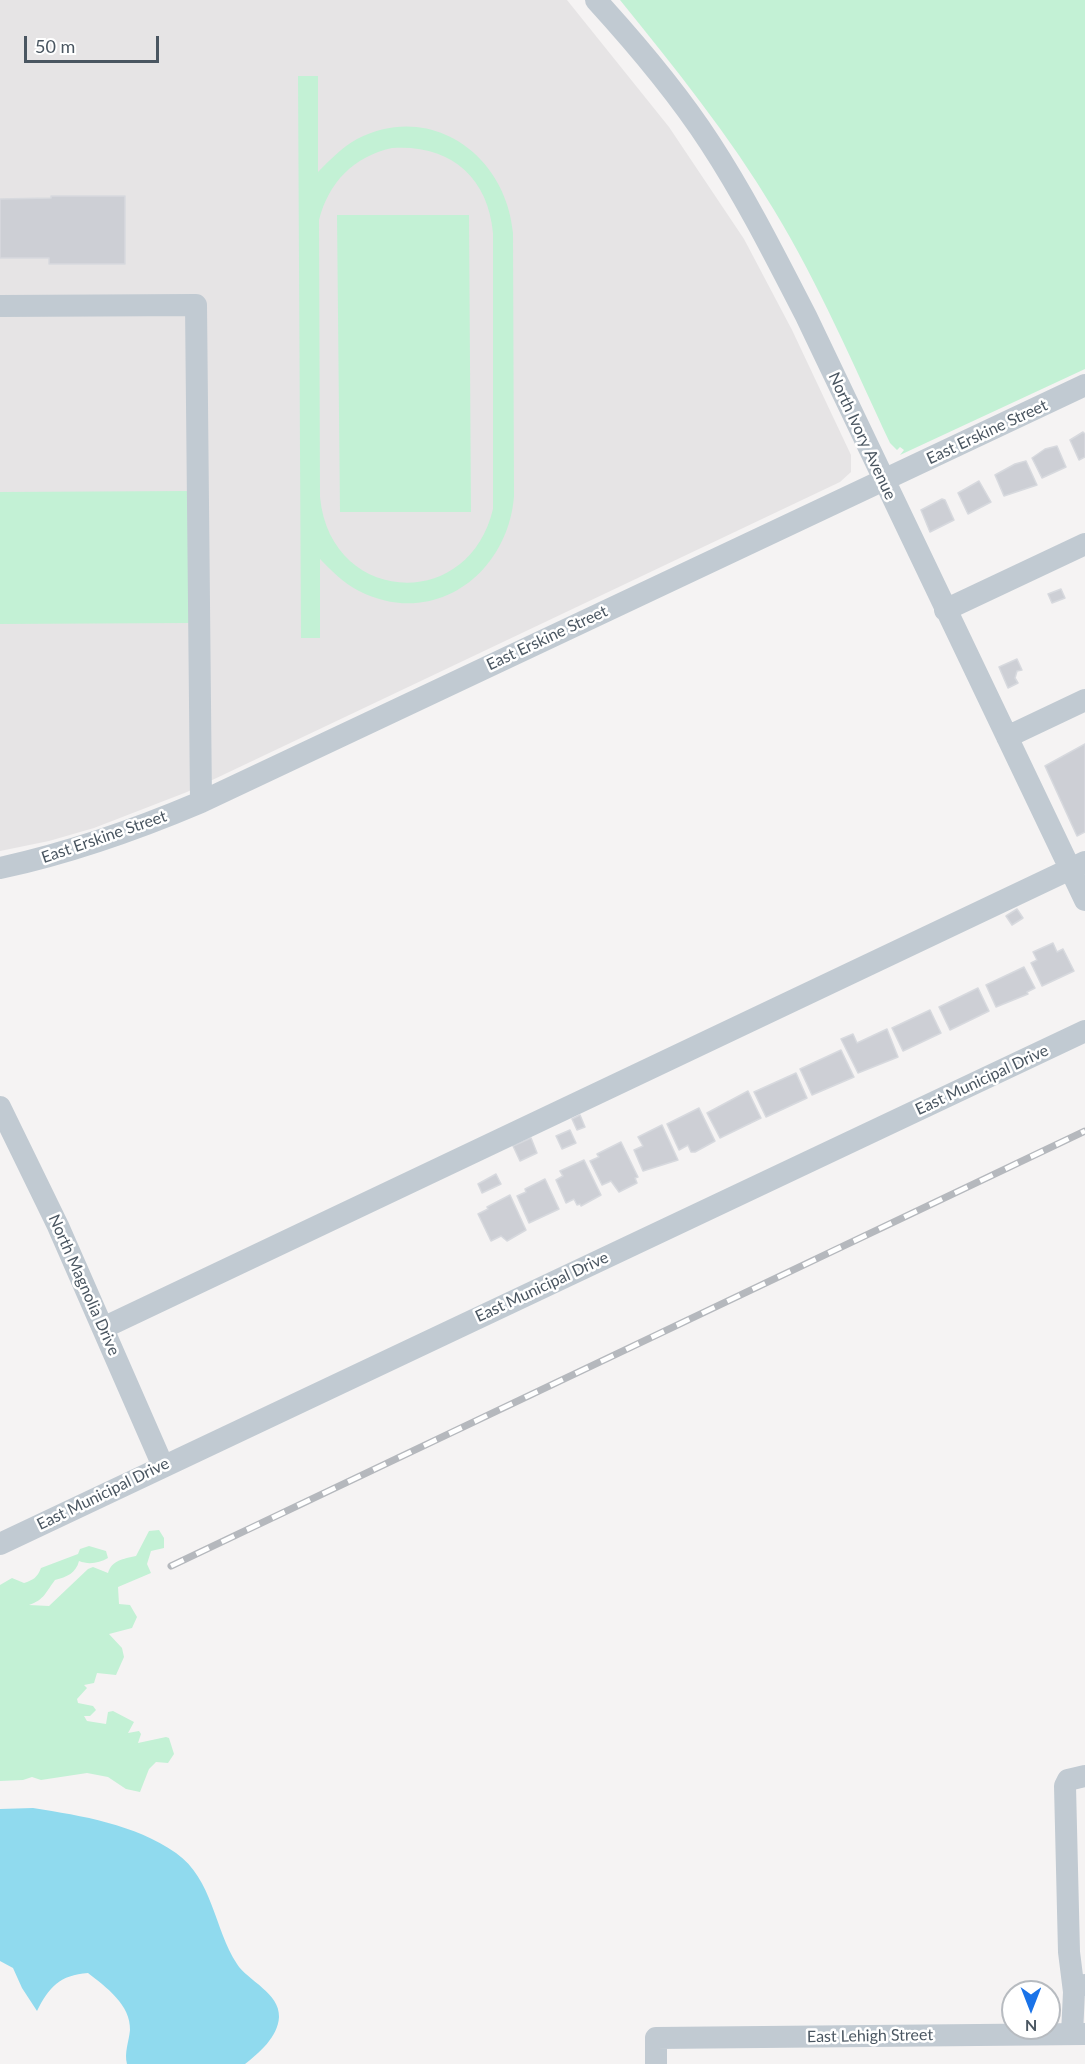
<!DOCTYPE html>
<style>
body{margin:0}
#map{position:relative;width:1085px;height:2064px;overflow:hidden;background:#f5f3f3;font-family:Lato,sans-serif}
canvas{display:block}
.north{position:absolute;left:1001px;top:1980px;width:60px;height:60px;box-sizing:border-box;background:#fff;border:2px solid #b7bbc0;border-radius:50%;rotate:180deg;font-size:16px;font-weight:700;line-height:24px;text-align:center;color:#4a5661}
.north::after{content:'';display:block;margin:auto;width:21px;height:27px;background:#1a73e8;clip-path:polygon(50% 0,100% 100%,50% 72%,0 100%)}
.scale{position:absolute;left:24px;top:36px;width:135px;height:27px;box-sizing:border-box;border:3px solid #4a5661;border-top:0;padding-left:8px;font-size:18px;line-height:21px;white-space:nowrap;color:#4a5661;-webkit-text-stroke:4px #fff;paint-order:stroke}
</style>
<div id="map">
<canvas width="1085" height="2064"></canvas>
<div class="north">N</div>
<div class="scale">50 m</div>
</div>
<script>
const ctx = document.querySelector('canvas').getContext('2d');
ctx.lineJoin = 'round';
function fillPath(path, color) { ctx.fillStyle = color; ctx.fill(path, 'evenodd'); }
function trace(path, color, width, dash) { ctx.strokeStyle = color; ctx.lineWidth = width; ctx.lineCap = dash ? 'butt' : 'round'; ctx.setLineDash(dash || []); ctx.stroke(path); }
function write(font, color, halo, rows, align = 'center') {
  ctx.font = font + ' Lato,sans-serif'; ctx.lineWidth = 5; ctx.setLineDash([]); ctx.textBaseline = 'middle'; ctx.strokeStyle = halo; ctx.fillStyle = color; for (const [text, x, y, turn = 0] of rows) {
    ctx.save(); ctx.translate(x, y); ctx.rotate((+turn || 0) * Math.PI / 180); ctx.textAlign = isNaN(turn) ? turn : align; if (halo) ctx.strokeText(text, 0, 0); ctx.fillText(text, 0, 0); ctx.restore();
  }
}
fillPath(new Path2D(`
 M0,0H567L669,127L744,239L792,330L851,455V472L840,482L187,792L94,828L49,841L0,851Z`), '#e6e4e5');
fillPath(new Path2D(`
 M620,0H1085V369L900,455L904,450L900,447L897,450L890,443C853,364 819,284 774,210C729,135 675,68 620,0Z
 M298,76H318V172C330,160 341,148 357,139C431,101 506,155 513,233L514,496C508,574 434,629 359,591C343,583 332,571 320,559V638H301ZM392,148C449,144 488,176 493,233V509C468,614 330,604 320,497L319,220C329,182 353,157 392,148Z
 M337,215H469L471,512H340Z
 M188,491L189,623L0,624V492Z
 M159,1530L164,1538V1548L151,1551L147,1564L151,1573L118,1587L119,1604L130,1605L137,1617L132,1628L109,1634L122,1648L124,1657L116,1675L97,1673L94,1683L84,1685L87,1688L77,1699L78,1703L93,1706L96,1710L90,1716H84L87,1721L106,1724L108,1712L113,1711L134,1722L128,1733L139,1731L141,1734L138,1743L166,1737L169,1738L174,1754L168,1763L156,1762L149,1769L140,1792L126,1789L108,1777L87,1773L41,1780L32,1777L23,1780L0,1781V1585L12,1578L24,1583C33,1580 37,1578 41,1568L78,1554L80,1549L89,1546L106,1551L108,1558C99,1563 89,1565 79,1561C76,1573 67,1577 55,1580C46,1592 44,1600 29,1605L49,1606L88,1569L93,1567L108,1573C112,1560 123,1559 136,1556L149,1531Z`), '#c3f1d5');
fillPath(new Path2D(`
 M33,1808C83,1816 134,1824 176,1853C213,1879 214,1929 237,1964C248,1981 280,1993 279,2017C278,2037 259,2053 245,2064H127C124,2053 129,2041 130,2030C131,2005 106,1987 88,1973C60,1975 49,1987 37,2011L22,1988L13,1968L0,1961V1809Z`), '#90daee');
const building = new Path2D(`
 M51,196H125V264H49V258H0V199L51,198Z
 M1083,432L1085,434V457L1079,460L1070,440Z
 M1057,446L1066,467L1042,478L1032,458L1045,449Z
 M1026,461L1037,485L1004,496L995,475L1015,464Z
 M979,481L991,502L968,514L958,493Z
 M942,499L945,500L954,520L930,532L921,510Z
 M1061,589L1065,598L1052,603L1048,594Z
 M1017,659L1022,670L1017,671L1015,678L1018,683L1008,688L999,667Z
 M1085,744V832L1077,836L1045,766Z
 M1017,909L1023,918L1012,925L1006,916Z
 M1053,943L1057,952L1063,949L1074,971L1042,986L1031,963L1037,960L1033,952Z
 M1024,967L1035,988L1027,992L1028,994L996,1007L986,985Z
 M978,988L989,1011L950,1030L939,1007Z
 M930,1010L941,1033L903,1051L892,1028Z
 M887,1029L898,1057L858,1073L841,1039L853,1034L857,1043Z
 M841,1050L854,1077L812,1095L800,1069Z
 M796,1073L807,1098L766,1117L754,1092Z
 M748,1091L761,1118L720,1138L707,1113Z
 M699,1108L715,1141L695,1152H691L688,1145L679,1150L667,1124Z
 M580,1115L585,1127L577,1130L572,1119Z
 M662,1125L678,1160L643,1171L634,1150L643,1146L638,1137Z
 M570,1130L576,1143L562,1149L556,1136Z
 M531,1138L537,1153L520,1161L513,1146Z
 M621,1142L638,1177L635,1178L637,1183L619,1192L611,1181L602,1185L590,1161L599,1157L597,1154Z
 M584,1160L601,1195L581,1206L580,1204L577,1205L574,1199L566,1203L556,1180L563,1176L560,1171Z
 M496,1174L501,1184L482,1193L478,1184Z
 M545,1179L559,1209L529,1223L517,1196L526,1192L525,1189Z
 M510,1195L526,1230L507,1241L501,1236L491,1241L478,1214L488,1209L487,1207Z`);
fillPath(building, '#cdcfd5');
trace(building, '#d7d9de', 1.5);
trace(new Path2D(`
 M596,0C637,45 677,92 710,143C746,198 776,258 806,316L1085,900
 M0,306L196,305L201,802
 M945,610L1085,544
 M1007,737L1085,700
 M0,868C70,853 135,830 201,802L1085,385
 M0,1107L58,1226L163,1466
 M103,1328L1085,862
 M0,1544L1085,1031
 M1074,1992L1069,1952L1065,1786L1068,1780L1085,1776
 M1072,2034L1074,1992L1077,1987L1085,1985
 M656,2064V2038L1085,2034`), '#c1cad2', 22);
const rail = new Path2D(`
 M171,1566L1085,1131`);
trace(rail, '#b5b8bd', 7);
trace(rail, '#fff', 4.5, [14]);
write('16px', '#4a5661', '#fff', [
 ["East Erskine Street",987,432,-25],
 ["North Ivory Avenue",862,436,65],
 ["East Erskine Street",547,638,-25],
 ["East Erskine Street",104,837,-19],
 ["East Municipal Drive",982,1080,-25],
 ["North Magnolia Drive",84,1285,66],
 ["East Municipal Drive",542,1287,-25],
 ["East Municipal Drive",103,1494,-26],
 ["East Lehigh Street",870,2036,-1]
]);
</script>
